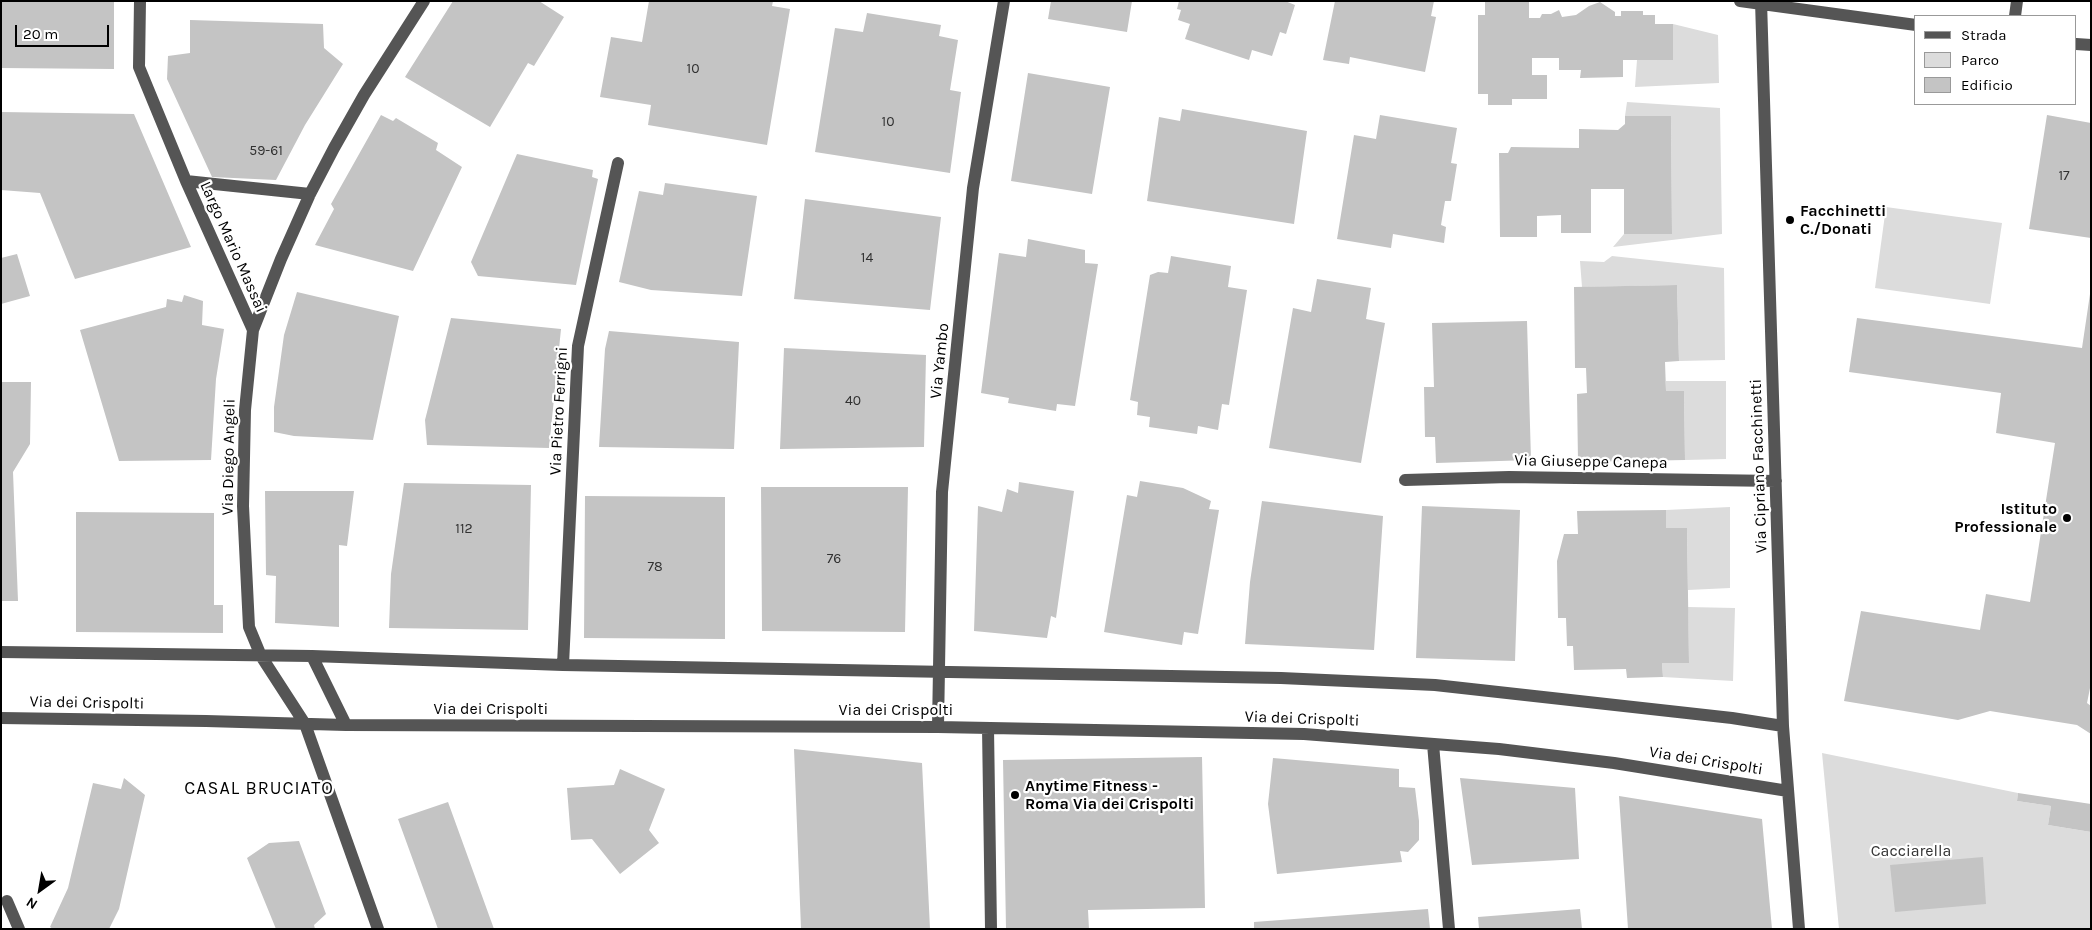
<!DOCTYPE html>
<style>
body{margin:0}
#map{position:relative;width:2092px;height:930px;overflow:hidden;background:#fff;font-family:Karla,sans-serif}
canvas{display:block}
.frame{position:absolute;inset:0;border:2px solid #000;pointer-events:none}
.legend{position:absolute;left:1914px;top:15px;width:162px;height:90px;box-sizing:border-box;background:#fff;border:1px solid #999;margin:0;padding:6px 9px;list-style:none;font-size:15px;color:#000}
.legend li{display:flex;align-items:center;gap:10px;height:25px}
.legend b{width:25px;border:1px solid #999}
.north{position:absolute;left:15px;top:865px;width:50px;height:50px;-webkit-text-stroke:4px #fff;paint-order:stroke;rotate:212deg;font-size:14px;font-weight:700;line-height:20px;text-align:center;color:#000}
.north::after{content:'';display:block;margin:auto;width:18px;height:22px;background:#000;clip-path:polygon(50% 0,100% 100%,50% 72%,0 100%)}
.scale{position:absolute;left:15px;top:25px;width:94px;height:22px;box-sizing:border-box;border:2px solid #000;border-top:0;padding-left:6px;font-size:15px;line-height:18px;white-space:nowrap;color:#000;-webkit-text-stroke:4px #fff;paint-order:stroke}
</style>
<div id="map">
<canvas width="2092" height="930"></canvas>
<div class="frame"></div>
<ul class="legend">
<li><b style="height:6px;background:#555"></b>Strada</li>
<li><b style="height:14px;background:#dcdcdc"></b>Parco</li>
<li><b style="height:14px;background:#c4c4c4"></b>Edificio</li>
</ul>
<div class="north">N</div>
<div class="scale">20 m</div>
</div>
<script>
const ctx = document.querySelector('canvas').getContext('2d');
ctx.lineJoin = 'round';
function fillPath(path, color) { ctx.fillStyle = color; ctx.fill(path, 'evenodd'); }
function trace(path, color, width, dash) { ctx.strokeStyle = color; ctx.lineWidth = width; ctx.lineCap = dash ? 'butt' : 'round'; ctx.setLineDash(dash || []); ctx.stroke(path); }
function write(font, color, halo, rows, align = 'center') {
  ctx.font = font + ' Karla,sans-serif'; ctx.lineWidth = 4.5; ctx.setLineDash([]); ctx.textBaseline = 'middle'; ctx.strokeStyle = halo; ctx.fillStyle = color; for (const [text, x, y, turn = 0] of rows) {
    ctx.save(); ctx.translate(x, y); ctx.rotate((+turn || 0) * Math.PI / 180); ctx.textAlign = isNaN(turn) ? turn : align; if (halo) ctx.strokeText(text, 0, 0); ctx.fillText(text, 0, 0); ctx.restore();
  }
}
fillPath(new Path2D(`
 M1673,24L1718,35L1719,83L1635,87L1637,60H1673Z
 M1627,102L1720,108L1722,234L1613,247L1624,234H1672L1671,116H1625Z
 M1886,207L2002,223L1990,304L1875,288Z
 M1612,256L1724,268L1725,360L1679,361L1677,285L1582,287L1580,261L1604,262Z
 M1666,381H1726V459L1685,460L1684,391H1666Z
 M1730,507V588L1688,590L1687,528H1666V510Z
 M1688,607L1735,608L1733,681L1663,677L1662,663H1689Z
 M1822,753L2018,793L2017,801L2051,806L2048,825L2091,832V929H1839Z`), '#dcdcdc');
fillPath(new Path2D(`
 M1,1H114V69L1,68Z
 M453,1H539L564,17L534,66L528,63L490,127L405,77Z
 M649,1H773L772,6L790,9L767,145L648,125L651,105L600,97L611,37L642,42Z
 M1051,1H1132L1127,32L1048,19Z
 M1179,1H1285L1295,5L1286,34L1280,32L1272,56L1252,50L1249,60L1185,39L1190,24L1178,20L1181,10L1177,9Z
 M1335,1H1434L1431,16L1436,17L1425,72L1350,57L1349,64L1323,60Z
 M1485,1H1529V18H1540L1542,14H1551L1559,10L1562,17L1576,15L1589,6L1600,2L1615,12V16H1621V11H1643V15H1655V24H1673V60H1623V77L1580,78L1581,70H1559V58H1532V75H1547V99H1512V105H1488V94H1478V15H1485Z
 M867,13L941,25L939,36L958,40L950,90L961,92L950,173L815,152L835,28L863,32Z
 M190,20L323,24L324,48L343,64L305,125L276,180L212,177L167,79L168,56L190,53Z
 M1028,73L1110,87L1092,194L1011,181Z
 M1182,109L1307,131L1294,224L1147,201L1159,117L1180,121Z
 M1,112L134,114L191,247L75,279L40,193L1,190Z
 M381,115L393,121L396,118L438,143L436,150L462,167L413,271L315,245L334,209L331,204Z
 M1380,115L1457,128L1451,163L1457,164L1451,201H1445L1441,225L1446,227L1444,243L1393,234L1391,248L1337,239L1354,135L1376,139Z
 M2047,115L2091,123V238L2029,229Z
 M1625,116H1671L1672,234H1624V189H1591V233H1561V215L1537,216V237H1500L1499,153H1508L1511,147L1579,148V129L1618,130L1625,124Z
 M517,154L593,170L592,177L598,179L576,285L478,276L471,262Z
 M665,183L757,196L742,296L651,290L619,282L639,191L663,195Z
 M805,199L941,217L930,310L794,299Z
 M1028,239L1085,250V263L1098,264L1075,406L1057,404L1056,411L1008,403L1009,398L981,393L999,253L1026,257Z
 M17,254L30,296L1,304V258Z
 M1171,256L1231,266L1228,287L1247,290L1229,405L1222,404L1218,430L1198,426L1197,434L1149,427L1150,417L1137,415L1138,402L1130,400L1150,275L1158,272L1168,273Z
 M1317,279L1371,288L1366,319L1385,323L1361,463L1269,448L1293,308L1311,312Z
 M1677,285L1679,361L1665,362L1666,391H1684L1685,460L1578,462L1577,394L1587,393L1586,368H1575L1574,287Z
 M297,292L399,316L373,440L294,436L274,432V407L284,335Z
 M2090,294L2091,683L2087,703L2091,706V734L2077,725L1990,711L1958,720L1844,701L1861,611L1980,630L1986,594L2030,602L2055,443L1996,433L2001,393L1849,372L1857,318L2082,348Z
 M184,295L203,301L202,325L224,329L216,379L211,460L119,461L80,330L166,307L167,299L182,302Z
 M451,318L561,329L549,448L427,445L425,420Z
 M1527,321L1531,460L1436,463L1435,437H1425L1424,387H1434L1432,323Z
 M609,331L739,342L734,449L599,447L605,349Z
 M784,348L926,355L924,447L780,449Z
 M1,382H31L30,444L13,472L18,601H1Z
 M1140,481L1183,488L1211,501L1209,509L1219,510L1198,634L1184,632L1182,645L1104,632L1127,495L1137,497Z
 M1019,482L1074,491L1056,618L1051,616L1047,638L974,631L978,506L1002,512L1007,489L1018,493Z
 M404,483L531,485L528,630L389,628L391,574Z
 M761,487H908L905,632L762,631Z
 M265,491H354L347,546L339,545V627L275,623L276,576L266,575Z
 M585,496L725,497V639L584,638Z
 M1262,501L1383,516L1374,650L1245,644L1250,582Z
 M1422,506L1520,510L1515,661L1416,658Z
 M1666,510V528H1687L1689,663H1662L1663,677L1627,678L1626,669L1574,670L1573,646H1567L1566,618H1558L1557,561L1564,534H1578L1577,511Z
 M76,512L214,513V605H223V633L76,632Z
 M794,749L922,763L930,929H801Z
 M1202,757L1205,908L1088,910L1089,929H1006L1003,760Z
 M1273,758L1399,769V787L1415,788L1419,821V840L1408,852L1400,851L1402,862L1277,874L1268,804Z
 M620,769L665,789L649,830L659,843L620,874L592,839L571,840L567,788L614,785Z
 M124,778L145,795L119,909L109,929H53L50,927L68,888L93,783L121,789Z
 M1460,778L1575,788L1579,859L1472,865Z
 M2018,793L2091,804V832L2048,825L2051,806L2017,801Z
 M1619,796L1762,819L1772,929H1628Z
 M448,802L494,929H438L398,819Z
 M299,841L326,914L314,925L315,929H276L247,858L269,843Z
 M1983,857L1986,904L1895,912L1890,865Z
 M1428,909L1430,929H1254V922Z
 M1580,909L1582,929H1479L1478,917Z`), '#c4c4c4');
trace(new Path2D(`
 M140,1L139,67L186,181L253,330
 M1740,1L1916,25
 M1761,1L1783,726L1799,929
 M2015,16L2017,1
 M2076,44L2091,45
 M186,181L310,194
 M1405,480L1509,477L1776,481
 M1,652L312,656L563,665L1281,678L1435,685L1732,718L1783,726
 M312,656L346,725
 M563,665L578,346L618,163
 M1,718L206,721L346,725L938,727L1304,734L1499,749L1614,763L1788,791
 M938,727L942,492L973,188L1004,1
 M988,728L991,929
 M1433,744L1449,929
 M7,901L19,929
 M378,929L305,724L261,656L249,627L243,506L245,410L253,330L281,259L310,194L334,148L364,95L424,1`), '#555', 12);
for (const [x, y, r, color] of [
 [1790,220,5,"#000"],
 [2067,518,5,"#000"],
 [1015,795,5,"#000"]
]) { const dot = new Path2D(); dot.arc(x, y, r, 0, 2 * Math.PI); ctx.fillStyle = color; ctx.fill(dot); trace(dot, '#fff', 2); }
write('14px', '#313131', null, [
 ["10",693,69],
 ["10",888,122],
 ["59-61",266,151],
 ["17",2064,176],
 ["14",867,258],
 ["40",853,401],
 ["112",464,529],
 ["76",834,559],
 ["78",655,567]
]);
write('bold 16px', '#000', '#fff', [
 ["Facchinetti",1800,211],
 ["C./Donati",1800,229],
 ["Istituto",2057,509,"right"],
 ["Professionale",2057,527,"right"],
 ["Anytime Fitness -",1025,786],
 ["Roma Via dei Crispolti",1025,804]
], 'left');
write('16px', '#000', '#fff', [
 ["Largo Mario Massai",233,247,66],
 ["Via Yambo",940,361,-84],
 ["Via Pietro Ferrigni",559,411,-87],
 ["Via Diego Angeli",229,457,-89],
 ["Via Giuseppe Canepa",1591,462,1],
 ["Via Cipriano Facchinetti",1759,466,-92],
 ["Via dei Crispolti",87,703,1],
 ["Via dei Crispolti",491,709],
 ["Via dei Crispolti",896,710],
 ["Via dei Crispolti",1302,719,2],
 ["Via dei Crispolti",1706,761,9]
]);
write('16px', '#333', '#fff', [
 ["Cacciarella",1911,851]
]);
ctx.letterSpacing = '1px';
write('18px', '#000', '#fff', [
 ["CASAL BRUCIATO",259,789]
]);
ctx.letterSpacing = '0px';
</script>
